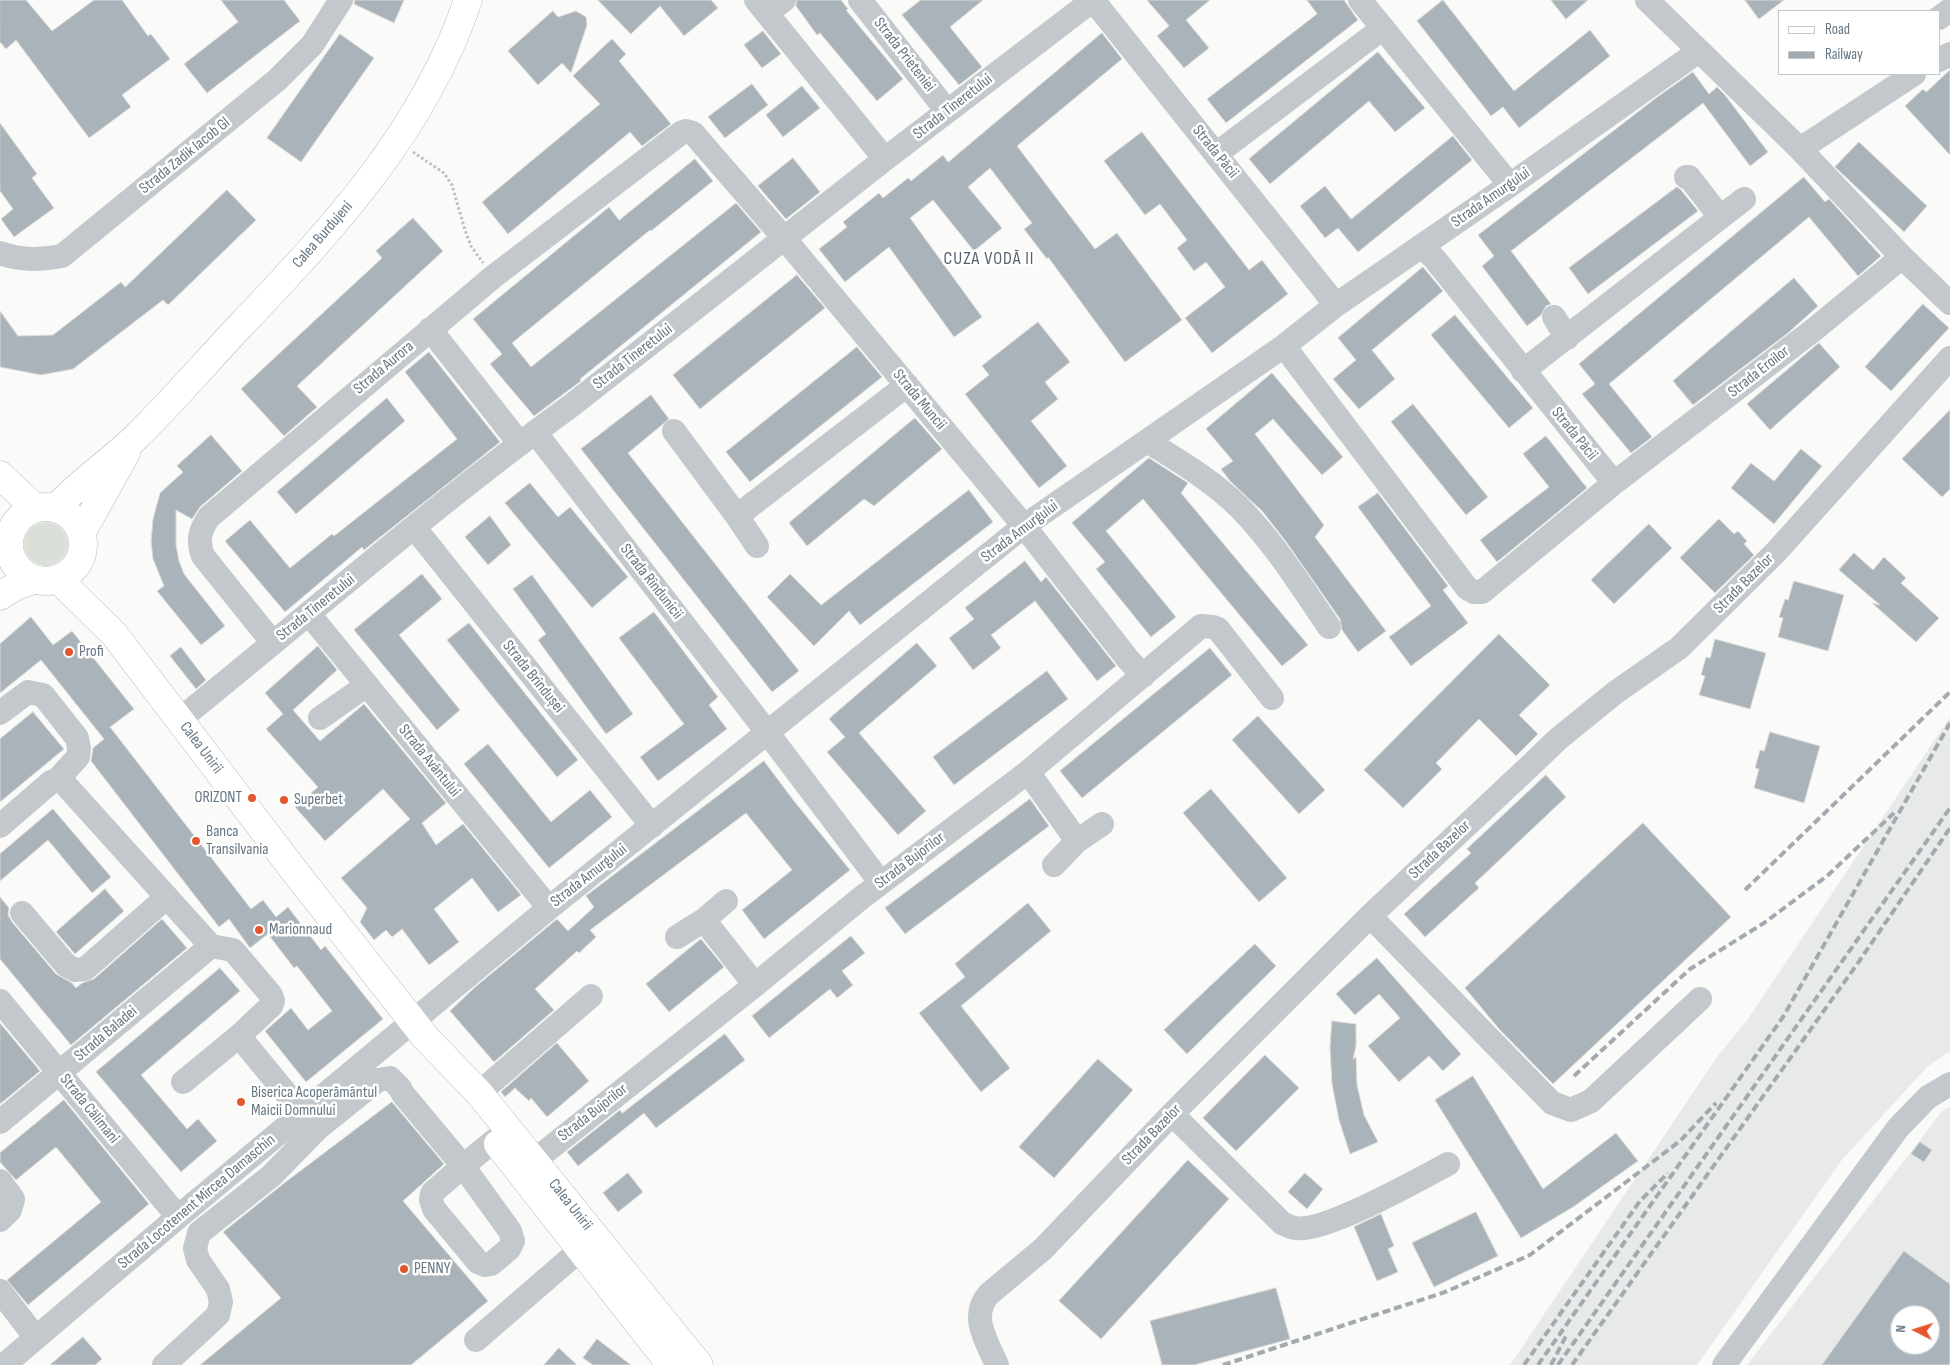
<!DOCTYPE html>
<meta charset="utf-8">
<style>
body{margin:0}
#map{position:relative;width:1950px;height:1365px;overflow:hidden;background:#fafaf8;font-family:"Sofia Sans Condensed",sans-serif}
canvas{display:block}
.legend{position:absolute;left:1778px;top:10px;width:162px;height:65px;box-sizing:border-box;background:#fff;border:1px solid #c1c8cd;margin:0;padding:6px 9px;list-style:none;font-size:15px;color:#657683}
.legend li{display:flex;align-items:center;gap:10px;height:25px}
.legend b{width:25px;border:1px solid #c1c8cd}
.north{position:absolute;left:1890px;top:1305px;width:50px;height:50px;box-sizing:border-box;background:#fff;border:1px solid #c1c8cd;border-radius:50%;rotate:275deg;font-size:14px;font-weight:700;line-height:20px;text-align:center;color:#657683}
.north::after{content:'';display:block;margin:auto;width:18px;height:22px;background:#e4572e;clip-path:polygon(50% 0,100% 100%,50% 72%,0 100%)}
</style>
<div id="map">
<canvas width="1950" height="1365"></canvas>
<ul class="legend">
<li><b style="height:6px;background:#fff"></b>Road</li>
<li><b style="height:6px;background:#a2aab0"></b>Railway</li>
</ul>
<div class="north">N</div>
</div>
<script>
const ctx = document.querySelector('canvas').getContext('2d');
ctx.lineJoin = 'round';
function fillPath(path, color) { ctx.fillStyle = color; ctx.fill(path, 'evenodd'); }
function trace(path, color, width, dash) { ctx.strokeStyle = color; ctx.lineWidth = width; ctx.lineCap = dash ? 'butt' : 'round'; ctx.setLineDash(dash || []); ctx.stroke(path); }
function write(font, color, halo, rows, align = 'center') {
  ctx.font = font + ' "Sofia Sans Condensed",sans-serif'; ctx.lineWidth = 5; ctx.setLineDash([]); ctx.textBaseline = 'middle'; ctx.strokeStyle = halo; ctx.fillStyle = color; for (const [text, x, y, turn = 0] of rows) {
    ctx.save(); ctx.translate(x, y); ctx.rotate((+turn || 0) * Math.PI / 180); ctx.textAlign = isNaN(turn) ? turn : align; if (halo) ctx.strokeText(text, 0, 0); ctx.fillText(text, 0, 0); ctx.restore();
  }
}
fillPath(new Path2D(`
 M1950,717V1051L1927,1067L1841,1161L1697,1365H1510L1717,1057L1748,1019Z
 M1950,1107V1365H1747L1943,1110ZM1900,1315H1930V1345H1900Z`), '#e8e9e9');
fillPath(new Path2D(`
 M24 544a22 22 0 1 1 44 0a22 22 0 1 1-44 0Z`), '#dadfd7');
const building = new Path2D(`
 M0,0H26L52,31L94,0H122L148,36L151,34L170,59L122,95L131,107L89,138L16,40L6,49L0,42Z
 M221,0H284L300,21L207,93L184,64L238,22Z
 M355,0H404L394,23L354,4Z
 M598,0H711L718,8L684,36L660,6L631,34Z
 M797,0H841L848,9L846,10L903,79L877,101L820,33L817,35L796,6Z
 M921,0H983L950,27L982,67L959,85L902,15Z
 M1147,0H1210L1186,20L1209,48L1184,68L1157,36L1169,26Z
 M1307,0H1344L1358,20L1226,123L1207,99L1317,14Z
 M1443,0L1514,91L1590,30L1610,56L1519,128L1503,107L1491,116L1417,21Z
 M1551,0H1588L1566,19Z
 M1745,0H1784L1759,19Z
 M553,11L558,17L576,11L586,17L587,25L571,73L562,63L538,85L508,51Z
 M763,31L781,54L762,68L744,45Z
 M1102,33L1122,59L1017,146L1095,249L1117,233L1182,320L1125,362L1048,257L1047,259L1024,229L1032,223L990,168L968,187L1002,228L974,251L933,200L910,218L982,317L954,337L889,247L845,282L819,249L847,227L843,222L879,193L883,198L908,178L911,181L943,155L948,162Z
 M340,34L374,58L301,162L267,138Z
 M612,39L626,54L619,61L671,124L642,146L630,132L508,234L482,202L600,104L573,76Z
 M1378,52L1425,108L1395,132L1369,101L1270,184L1249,159Z
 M1950,70V155L1905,106L1923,89L1926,92Z
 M1693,72L1709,94L1717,87L1725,95L1768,152L1750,166L1703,103L1511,251L1551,304L1546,306L1541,315L1527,326L1482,266L1494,256L1478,235L1656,98Z
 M752,84L768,105L725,138L708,117Z
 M802,86L820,108L783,137L766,115Z
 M0,123L37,174L32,178L54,208L14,237L1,219L13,209L0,191Z
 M1142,132L1249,270L1262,260L1288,294L1212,353L1185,318L1225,287L1206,262L1194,271L1177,248L1187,240L1160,204L1145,215L1104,161Z
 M1453,136L1472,160L1358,252L1338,228L1325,238L1300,206L1325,186L1351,219Z
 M1859,142L1927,206L1904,232L1835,167Z
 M793,158L820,192L786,219L758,186Z
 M695,159L713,181L651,231L650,230L512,343L531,367L736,203L761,232L580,379L581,381L534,416L490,364L502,354L473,319L609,207L619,220Z
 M1804,177L1825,202L1829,199L1881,256L1858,276L1809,217L1609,384L1652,437L1631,453L1582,394L1595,384L1579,364Z
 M1677,187L1681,190L1698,211L1588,294L1569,268Z
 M227,190L256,220L168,305L163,300L73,369L41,375L0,367V311L18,336L53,335L121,282L125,287Z
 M413,218L443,251L297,386L317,407L284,436L241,389L382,258L376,251Z
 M1423,267L1443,291L1372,350L1395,379L1359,409L1333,379L1356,360L1338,338Z
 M797,275L825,308L700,409L673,375Z
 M1794,278L1818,306L1788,333L1693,405L1673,381Z
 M1923,304L1949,328L1891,391L1865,367Z
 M1455,315L1533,408L1509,428L1431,335Z
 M1038,322L1070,362L1045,382L1058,399L1031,421L1067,466L1039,488L965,394L989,375L982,366Z
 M1819,343L1840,367L1770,430L1747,404Z
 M857,347L882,377L750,482L726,452Z
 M429,352L500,442L364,550L362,547L285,612L225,541L250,520L290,568L332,534L334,536L457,439L405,372Z
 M1272,373L1343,457L1322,475L1273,419L1255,434L1324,525L1315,537L1386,631L1358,652L1342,630L1340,619L1287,543L1263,512L1230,481L1221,469L1233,461L1206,429Z
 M651,395L669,419L628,453L799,671L772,692L581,449Z
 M387,398L405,421L296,514L277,492Z
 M1413,404L1488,497L1466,515L1391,422Z
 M1950,410V489L1942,497L1902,459Z
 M915,418L942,449L874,506L864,499L807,546L789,523Z
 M211,435L242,471L200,507L192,519L176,510V545L179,561L184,574L225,626L201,645L157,591L164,586L153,559L151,541L153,519L160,493L183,472L177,466Z
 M1546,436L1587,488L1497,562L1480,540L1549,487L1523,454Z
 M1801,449L1822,466L1774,524L1731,488L1751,463L1774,481Z
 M1149,458L1188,483L1181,493L1308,645L1282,666L1143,499L1106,531L1176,617L1151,637L1096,569L1105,562L1072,523Z
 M530,483L558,517L570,507L628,577L592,608L505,503Z
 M969,490L993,522L860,625L849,611L814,646L767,597L790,574L821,605Z
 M1378,493L1448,586L1443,590L1468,623L1411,666L1389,637L1431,606L1358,507Z
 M490,516L511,545L488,565L465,537Z
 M1719,519L1734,534L1738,531L1747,541L1744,544L1754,555L1715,593L1680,558Z
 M1649,524L1672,548L1614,604L1591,580Z
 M1854,553L1873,570L1884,557L1906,578L1901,583L1939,618L1916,642L1872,603L1880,605L1839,570Z
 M1025,561L1041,582L1046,577L1116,666L1097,681L1035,601L991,635L1001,648L973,670L949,638L974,619L965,608Z
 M422,574L442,599L399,635L460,710L437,730L354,630Z
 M532,575L633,714L606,734L538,640L546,634L513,589Z
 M1794,581L1844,595L1828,651L1778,637L1783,618L1779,617L1785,599L1788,600Z
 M654,612L718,697L709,705L727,729L658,781L640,757L684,724L619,638Z
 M31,617L53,645L72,631L134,709L110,727L251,909L263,900L276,917L288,907L321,950L325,946L383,1019L306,1082L265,1031L291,1008L308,1030L332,1011L297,966L294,968L268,934L250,948L229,919L219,927L91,761L93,748L104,739L41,660L0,693V644Z
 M469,623L578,760L557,777L447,640Z
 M1499,634L1550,685L1519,715L1538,734L1516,756L1479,719L1436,763L1442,769L1403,808L1364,770Z
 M1715,639L1766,653L1750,709L1699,695L1705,676L1701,675L1706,657L1710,658Z
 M917,643L937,666L859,733L926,811L898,835L827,752L845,737L829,719Z
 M318,646L337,670L293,710L320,741L364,704L446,803L422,823L436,845L463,824L521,895L498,912L472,878L434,909L459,942L429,965L402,929L392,937L386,930L374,940L360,922L367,908L341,878L410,819L383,789L325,841L295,807L318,787L266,729L283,714L265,693Z
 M181,647L206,680L196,689L170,656Z
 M1210,648L1232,675L1082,798L1060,771Z
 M1047,671L1068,699L954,785L933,757Z
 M33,712L64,749L0,802V739Z
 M1258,716L1325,790L1299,814L1232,740Z
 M1770,732L1820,746L1804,803L1754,788L1759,769L1755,768L1760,750L1764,751Z
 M488,744L551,822L590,790L612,817L549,868L464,764Z
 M764,761L794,801L850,870L764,939L742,910L792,870L746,813L590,930L596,937L579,953L577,951L535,989L554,1010L494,1062L450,1011L474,988L557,919L568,931L594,907L586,896Z
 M1546,775L1566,797L1475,883L1479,888L1425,937L1404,914L1471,853L1467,849Z
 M1211,789L1287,878L1259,902L1183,813Z
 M1030,799L1049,826L905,934L885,908Z
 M53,809L111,877L92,893L48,840L0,881V854Z
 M1643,823L1731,917L1553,1084L1500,1030L1465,988Z
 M105,889L124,911L75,954L56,932Z
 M0,897L9,908L8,915L12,922L56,974L72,983L76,988L82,983L94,979L162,919L187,948L71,1045L0,959Z
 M1028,903L1051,931L961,1006L1010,1068L981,1092L919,1013L965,977L955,964Z
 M851,936L865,953L842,971L853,985L837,998L830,989L769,1038L752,1016Z
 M701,939L724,967L669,1012L646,984Z
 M1255,944L1276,966L1187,1054L1164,1030Z
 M1377,958L1461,1054L1443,1071L1429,1056L1399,1082L1368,1046L1400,1018L1379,994L1355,1015L1336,994Z
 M220,968L240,991L141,1075L187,1129L198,1119L217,1141L181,1172L96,1072Z
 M1332,1021L1356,1024V1046L1353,1059L1356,1057L1357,1085L1364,1115L1378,1142L1350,1154L1339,1120L1332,1084L1330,1048Z
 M0,1023L40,1071L0,1104Z
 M725,1034L745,1060L656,1128L644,1113L578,1166L567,1152L620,1110L622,1113Z
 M557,1043L589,1081L547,1117L531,1098L529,1101L515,1088L505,1097L501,1092Z
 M1265,1055L1299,1088L1236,1151L1203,1118Z
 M1098,1059L1133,1090L1054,1178L1019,1147Z
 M1473,1076L1543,1189L1616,1133L1638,1161L1573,1207L1521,1238L1435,1100Z
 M64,1100L149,1204L28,1305L7,1280L101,1202L56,1147L16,1180L0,1162V1153Z
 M392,1102L444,1164L403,1201L488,1301L411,1365H200L281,1298L223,1232L283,1184Z
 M1920,1142L1932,1150L1924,1162L1911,1154Z
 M1188,1160L1229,1199L1101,1339L1059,1301Z
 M628,1173L643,1192L618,1212L603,1193Z
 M1305,1173L1323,1189L1307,1209L1288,1192Z
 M1476,1212L1498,1256L1434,1287L1412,1243Z
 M1381,1214L1394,1246L1388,1249L1398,1272L1377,1281L1354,1227Z
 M1904,1251L1950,1284V1365H1822ZM1900,1315H1930V1345H1900Z
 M1276,1288L1290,1339L1194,1365H1162L1150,1321Z
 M83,1337L102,1359L95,1365H50Z
 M597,1339L631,1365H593L583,1358Z
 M559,1348L577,1365H544Z`);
fillPath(building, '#aab3b9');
trace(building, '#dcdcda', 1);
const major = new Path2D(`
 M0,475L35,508
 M9 544a37 37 0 1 1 74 0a37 37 0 1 1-74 0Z
 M56,508C80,482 110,462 135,438C172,402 206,362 241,325C334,227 424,131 468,0
 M82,532L126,453
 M59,580L114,634L296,873L426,1038L479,1093L699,1365
 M0,596L16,586L33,580
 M498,1144L671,1365`);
trace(major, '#b5babe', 29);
trace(new Path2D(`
 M413,152L444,173L452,185L465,230L471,246L483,263`), '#bbbfc2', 3, [2.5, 2.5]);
trace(new Path2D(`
 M756,0L885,159
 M860,0L947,111
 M1093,0L1336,305
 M1360,0L1510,185
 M1647,0L1800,149L1902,257L1950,303
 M767,13L784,0
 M1939,18L1950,10
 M1939,60L1950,54
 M1800,149L1914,74
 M1216,154L1383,28
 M1686,177H1689L1720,217
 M1421,246L1434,258L1614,483
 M0,253C20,261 41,260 62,256L277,80L312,45L341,0
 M1554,317L1567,338
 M430,329L520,444
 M1284,346L1467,588L1474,592H1482L1614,483L1816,328L1902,257
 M1523,371L1744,199
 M674,431L737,516L757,546
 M535,432L767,732L881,883
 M1147,441C1179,461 1213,481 1240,508C1275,544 1301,586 1329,627
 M737,516L907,385
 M414,527L652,826
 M309,614L549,908
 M273,643L203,556C197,540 200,530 209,517L493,277L681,133L686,131L693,133L784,238L1024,526L1127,658L1143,676
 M0,713L28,692L43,695L77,738L79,748L78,757L57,780L51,782L0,826
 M320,718L367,685
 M179,720C310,614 436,504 572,405L885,159L1093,0
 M1028,772L1077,841
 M57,780L63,782L211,946L233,950L271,995L273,1001L271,1006L239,1036L183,1082
 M1054,865L1077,841L1102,824
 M22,913L66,965L75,970L85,969L167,897
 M1370,916L1552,1103L1571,1110L1591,1101L1700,999
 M704,920L755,985
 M677,937L704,920L726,901
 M0,1001L178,1217
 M239,1036L303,1114L317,1129L378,1080L390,1078L400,1088L403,1094L463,1166L495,1140
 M479,1093L591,996
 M1172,1114L1282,1223C1286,1225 1292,1228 1296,1228C1324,1233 1420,1179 1448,1164
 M0,1122L211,946
 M535,1160L755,985L861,898L1028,772L1201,626L1213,627L1218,629L1272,698
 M463,1166L510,1231L513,1241L509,1249L491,1264L485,1265L478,1262L434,1209L431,1200L432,1193Z
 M0,1181L13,1199L10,1210L0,1220
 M0,1291L36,1338
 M476,1340L580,1250
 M4,1365L178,1217L549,908L1024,526L1284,346L1336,305L1510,185L1699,51
 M164,1365L218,1315L221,1302L218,1289L198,1260L195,1248L199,1233L271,1176L317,1129
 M997,1365C987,1342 969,1316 989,1294L1043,1249L1172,1114L1370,916L1532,764L1558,739L1616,692L1679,648L1776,552L1950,358
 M1724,1365L1898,1128L1928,1097L1950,1084`), '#c3c8cc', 24);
trace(major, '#fff', 28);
trace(new Path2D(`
 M1745,890L1950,692
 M1574,1076L1690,969L1764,923L1827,876L1894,813
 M1223,1365L1445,1292L1530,1255L1680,1141L1716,1103
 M1524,1365L1640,1201L1668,1173
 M1538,1365L1783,1017L1950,723
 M1551,1365L1566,1336
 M1558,1365L1950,808
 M1572,1365L1860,960L1950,828`), '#a2aab0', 4, [8, 4]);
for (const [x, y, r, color] of [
 [69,652,5,"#e4572e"],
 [252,798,5,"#e4572e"],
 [284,800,5,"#e4572e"],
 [196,841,5,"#e4572e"],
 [259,930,5,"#e4572e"],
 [241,1102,5,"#e4572e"],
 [404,1269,5,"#e4572e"]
]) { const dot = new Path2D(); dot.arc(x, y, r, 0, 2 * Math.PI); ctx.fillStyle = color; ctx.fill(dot); trace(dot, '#fff', 2); }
write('16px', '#657683', '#fff', [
 ["Strada Prieteniei",904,55,52],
 ["Strada Tineretului",953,107,-38],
 ["Strada Păcii",1215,152,51],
 ["Strada Zadik Iacob Gl",185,156,-39],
 ["Strada Amurgului",1491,198,-35],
 ["Calea Burdujeni",323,235,-49],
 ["Strada Tineretului",633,357,-38],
 ["Strada Aurora",384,368,-40],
 ["Strada Eroilor",1759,372,-38],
 ["Strada Muncii",919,400,50],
 ["Strada Păcii",1574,434,51],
 ["Strada Amurgului",1020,532,-37],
 ["Strada Rîndunicii",651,582,52],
 ["Strada Bazelor",1744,584,-45],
 ["Strada Tineretului",316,608,-39],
 ["Strada Brîndușei",533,677,51],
 ["Calea Unirii",201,748,53],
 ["Strada Avântului",429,761,51],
 ["Strada Bazelor",1440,850,-43],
 ["Strada Bujorilor",910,861,-37],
 ["Strada Amurgului",589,876,-38],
 ["Strada Baladei",106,1034,-40],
 ["Strada Călimani",89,1109,51],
 ["Strada Bujorilor",593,1113,-38],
 ["Strada Bazelor",1152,1135,-46],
 ["Strada Locotenent Mircea Damaschin",197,1202,-40],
 ["Calea Unirii",570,1205,52]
]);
write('16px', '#657683', '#fff', [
 ["Profi",79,652],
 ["ORIZONT",242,798,"right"],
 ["Superbet",294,800],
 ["Banca",206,832],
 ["Transilvania",206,850],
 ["Marionnaud",269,930],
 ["Biserica Acoperământul",251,1093],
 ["Maicii Domnului",251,1111],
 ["PENNY",414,1269]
], 'left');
ctx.letterSpacing = '1px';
write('18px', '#57646e', '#fff', [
 ["CUZA VODĂ II",989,259]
]);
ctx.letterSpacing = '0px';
</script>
